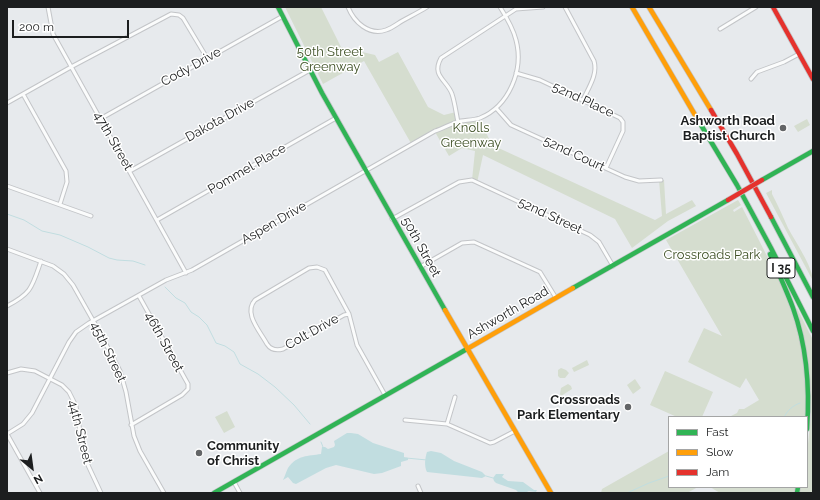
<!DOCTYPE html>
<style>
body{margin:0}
#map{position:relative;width:820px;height:500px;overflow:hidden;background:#e7eaed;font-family:Raleway,sans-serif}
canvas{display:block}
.frame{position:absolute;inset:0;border:8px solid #1c1e1f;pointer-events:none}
.legend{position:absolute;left:668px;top:416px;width:140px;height:72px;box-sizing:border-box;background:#fff;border:1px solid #a4a5a5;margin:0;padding:5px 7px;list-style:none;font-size:12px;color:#1c1e1f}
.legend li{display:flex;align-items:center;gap:8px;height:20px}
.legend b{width:20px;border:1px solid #a4a5a5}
.north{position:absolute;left:12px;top:448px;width:40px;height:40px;-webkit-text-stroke:3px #fff;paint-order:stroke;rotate:151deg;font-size:11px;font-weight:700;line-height:16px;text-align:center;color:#1c1e1f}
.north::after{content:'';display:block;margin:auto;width:14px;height:18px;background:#1c1e1f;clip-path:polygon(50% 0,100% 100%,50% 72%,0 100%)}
.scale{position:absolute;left:12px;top:20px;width:117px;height:18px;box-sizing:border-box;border:2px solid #1c1e1f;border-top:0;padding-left:5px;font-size:12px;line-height:14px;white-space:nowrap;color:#1c1e1f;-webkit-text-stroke:3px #fff;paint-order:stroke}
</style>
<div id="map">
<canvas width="820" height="500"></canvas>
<div class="frame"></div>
<ul class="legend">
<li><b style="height:5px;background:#30b455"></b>Fast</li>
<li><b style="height:5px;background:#ff9f0a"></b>Slow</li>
<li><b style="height:5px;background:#e5322d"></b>Jam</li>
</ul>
<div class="north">N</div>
<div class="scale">200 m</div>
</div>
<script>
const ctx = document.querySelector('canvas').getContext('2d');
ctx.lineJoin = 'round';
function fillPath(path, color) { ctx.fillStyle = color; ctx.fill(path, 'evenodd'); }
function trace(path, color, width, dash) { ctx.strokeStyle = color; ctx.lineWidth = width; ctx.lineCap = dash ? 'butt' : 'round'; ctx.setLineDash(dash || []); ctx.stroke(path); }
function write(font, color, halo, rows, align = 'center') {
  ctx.font = font + ' Raleway,sans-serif'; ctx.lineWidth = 3; ctx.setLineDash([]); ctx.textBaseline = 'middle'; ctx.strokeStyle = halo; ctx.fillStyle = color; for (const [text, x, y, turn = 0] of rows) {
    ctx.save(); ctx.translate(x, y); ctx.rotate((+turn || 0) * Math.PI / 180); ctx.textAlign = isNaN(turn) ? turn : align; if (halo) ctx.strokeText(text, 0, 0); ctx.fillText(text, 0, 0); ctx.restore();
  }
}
fillPath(new Path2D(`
 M285,7H321L341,47L375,55L379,62L398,52L428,107L444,115L456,112L458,122L479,118L492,145L655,220L662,216L659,180H664L666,214L692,200L696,206L668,221L632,248L615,219L483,155L477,183L472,180L475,151L462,148L449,156L435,132L412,145L364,61L323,84Z
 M807,119L810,125L798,132L794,126Z
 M772,190V194C778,205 783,217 788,228C795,241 813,267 813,281L766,193Z
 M738,200L741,205L733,210L734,212L742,207L768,258H769C786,293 801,331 805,371C807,386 806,402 806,417H729L737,413L739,409H744L759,400L746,378L740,388L688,362L704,328L722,336L666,240Z
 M797,308L813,340V493H799L800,487H807V453L811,415V393L796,309Z
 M587,360L589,365L574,372L572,368Z
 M561,368L566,370L569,373L565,378H560L558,376V370Z
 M665,371L713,392L702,417H677L650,405Z
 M635,379L641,388L633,394L627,385Z
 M568,384L571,386L572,389L561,396L560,394L561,388Z
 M227,411L235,427L224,433L215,417Z
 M669,451V487H698L687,493H601L602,489Z
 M710,487H796L795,493H720Z`), '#d5ddcf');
fillPath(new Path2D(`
 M347,433H351L358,434L373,443L404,453V457L408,458V460L401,462V466L382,473L374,474L336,465L326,468L296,484L293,483L288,477L283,480C285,476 286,472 288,468C297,455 308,456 321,454L322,447H325L328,449L334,447L335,445L334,441Z
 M431,451L441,453L454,461L482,472L486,476L482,478L427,472C424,466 425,458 427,452Z
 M496,474H504L502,477L508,481L523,482L534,490H537L536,492L528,491L526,493H519L516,490L496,483L494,481L493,478Z`), '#c1dde0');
trace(new Path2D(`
 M7,214L24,220L42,231L60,235L88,247L109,258L117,260L133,261L145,265
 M165,287L176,298L185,303L191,312L199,317L207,325L216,343L225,346L234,352L240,364L258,374L275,387L294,405L310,424
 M784,417C788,410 792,406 800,403
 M321,442L323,447
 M406,458L427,460
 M486,476L493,478
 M527,492L532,493
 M627,493L649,483L669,476`), '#c1dde0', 1);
const street = new Path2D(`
 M48,7L53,34L186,273
 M348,7C354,22 369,36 386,30C392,28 397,24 402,21C411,16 419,12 427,7
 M565,7L594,61C598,74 589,87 583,100
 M720,29L756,7
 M516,73L540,80L620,118L623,122V131L606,168
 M751,79L757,72L784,62L799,54
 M23,94L66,171L67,182L60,204
 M7,103L71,67L171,14L179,15L183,18L207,58
 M496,108L511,125L625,177L639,181L661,180
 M100,119L283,16
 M458,122C456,113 455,103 452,94C447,80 431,76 441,58L516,9L543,7
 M130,171L310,70
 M7,186L91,216
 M392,219L459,182L472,180L590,235L599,242L613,266
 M157,220L336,118
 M7,249L53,266L64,274L73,285L99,331L120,371L126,392L134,436L140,451L164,493
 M420,267L462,243L474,242L540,272L556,298
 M7,306C32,293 32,287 41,261
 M349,314L344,315L283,349C276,351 271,350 267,344C260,331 243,313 255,300L309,268L317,267L325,270L349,314L357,345L385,395
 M7,373L21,369L35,371L62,385L69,392L76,406L83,451L87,463L101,493
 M405,420L447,424L490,443L494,442L515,431
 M447,424L455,397
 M131,425L182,395L188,389V384L139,296
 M234,482L240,493
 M418,486L421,493
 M40,493L7,434L23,424L32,413L69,342L76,332L89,323L166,280L192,270L435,131C444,128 452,123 461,121C468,120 474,120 480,118C509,106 524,70 516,40C513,28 507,18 500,7`);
const fast = new Path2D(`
 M278,7L322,93L445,310
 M695,115L737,185L771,248L813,331
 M762,180L813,151
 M771,217L813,297
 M770,254C778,272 786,289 793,308C807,347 810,388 807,429
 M573,288L728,200
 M214,493L467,349
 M797,493L798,487`);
const slow = new Path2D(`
 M632,7L695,115
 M649,7L711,110
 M445,310L551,493
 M467,349L573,288`);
const jam = new Path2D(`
 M773,7L813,79
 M711,110L737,154L771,217`);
trace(street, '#c3c5c8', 5);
trace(fast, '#c3c5c8', 6);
trace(slow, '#c3c5c8', 6);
trace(jam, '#c3c5c8', 6);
trace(street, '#fbfcfc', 3);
trace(fast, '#30b455', 4.5);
trace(slow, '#ff9f0a', 4.5);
trace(jam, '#e5322d', 4.5);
const jamBridge = new Path2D(`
 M728,200L762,180`);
trace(jamBridge, '#c3c5c8', 6, []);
trace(jamBridge, '#e5322d', 4.5);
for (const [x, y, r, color] of [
 [783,128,4,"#636567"],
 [628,407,4,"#636567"],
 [199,453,4,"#636567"]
]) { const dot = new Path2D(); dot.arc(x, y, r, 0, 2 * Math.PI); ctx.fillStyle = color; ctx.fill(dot); trace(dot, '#fff', 1.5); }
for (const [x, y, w] of [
 [781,268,28]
]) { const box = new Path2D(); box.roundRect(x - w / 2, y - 10, w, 20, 3); ctx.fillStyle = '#fff'; ctx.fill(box); trace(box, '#1c1e1f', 1); }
write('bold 12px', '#1c1e1f', null, [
 ["I 35",781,268]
]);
write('13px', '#3e5025', '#fff', [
 ["50th Street",330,52],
 ["Greenway",330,67],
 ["Knolls",471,128],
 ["Greenway",471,143],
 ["Crossroads Park",712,255]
]);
write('13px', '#1c1e1f', '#fff', [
 ["Cody Drive",191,67,-29],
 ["52nd Place",583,100,25],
 ["Dakota Drive",220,120,-29],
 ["47th Street",113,141,60],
 ["52nd Court",574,154,25],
 ["Pommel Place",247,169,-30],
 ["52nd Street",550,216,25],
 ["Aspen Drive",274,223,-30],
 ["50th Street",421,247,61],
 ["Ashworth Road",508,313,-30],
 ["Colt Drive",312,332,-29],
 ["46th Street",164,342,61],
 ["45th Street",108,352,64],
 ["44th Street",80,432,76]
]);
write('bold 13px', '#1c1e1f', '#fff', [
 ["Ashworth Road",775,121],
 ["Baptist Church",775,136],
 ["Crossroads",620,400],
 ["Park Elementary",620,415],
 ["Community",207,446,"left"],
 ["of Christ",207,461,"left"]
], 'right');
</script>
